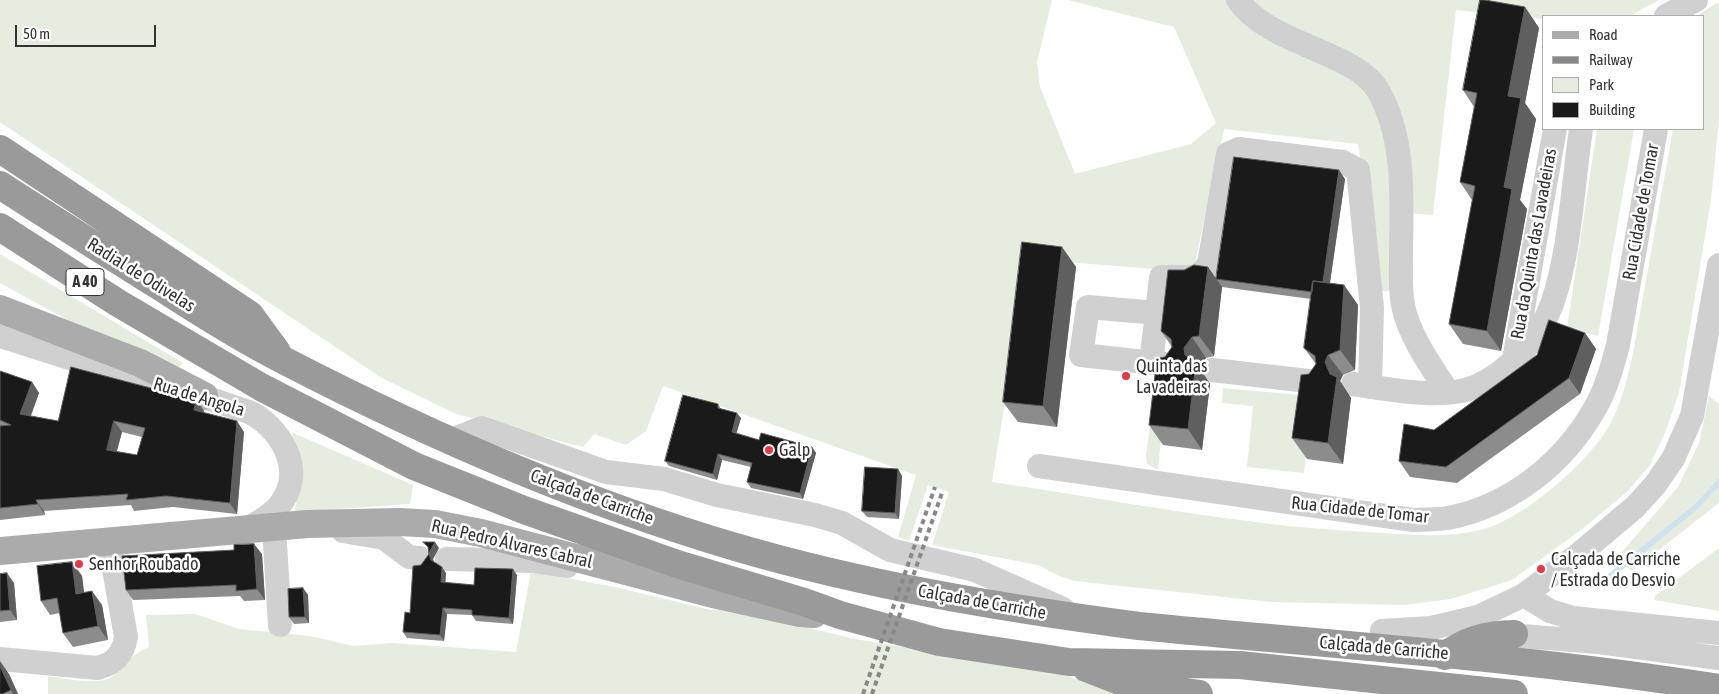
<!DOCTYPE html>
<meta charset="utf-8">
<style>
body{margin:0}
#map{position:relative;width:1719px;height:694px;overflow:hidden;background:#fff;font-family:"Asap Condensed",sans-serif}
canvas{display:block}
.legend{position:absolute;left:1542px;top:15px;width:162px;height:115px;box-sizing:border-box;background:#fff;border:1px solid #adadad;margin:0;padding:6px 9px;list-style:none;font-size:15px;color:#333}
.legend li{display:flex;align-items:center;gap:10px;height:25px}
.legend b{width:25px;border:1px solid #adadad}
.scale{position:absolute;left:15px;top:25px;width:141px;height:22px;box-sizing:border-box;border:2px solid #333;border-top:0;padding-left:6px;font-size:15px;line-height:18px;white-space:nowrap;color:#333;-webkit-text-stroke:4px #fff;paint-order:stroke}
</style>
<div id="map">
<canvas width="1719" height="694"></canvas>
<ul class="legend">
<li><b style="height:6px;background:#ababab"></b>Road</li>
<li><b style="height:6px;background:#888"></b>Railway</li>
<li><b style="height:14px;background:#e6ecdf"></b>Park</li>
<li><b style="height:14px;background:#1a1a1a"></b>Building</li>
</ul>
<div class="scale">50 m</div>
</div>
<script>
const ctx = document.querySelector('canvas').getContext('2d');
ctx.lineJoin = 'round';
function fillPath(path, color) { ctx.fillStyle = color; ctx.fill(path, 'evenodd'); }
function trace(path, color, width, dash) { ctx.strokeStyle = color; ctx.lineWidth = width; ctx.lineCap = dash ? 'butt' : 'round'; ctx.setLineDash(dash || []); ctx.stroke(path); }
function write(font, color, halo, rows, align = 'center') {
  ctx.font = font + ' "Asap Condensed",sans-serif'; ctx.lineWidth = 5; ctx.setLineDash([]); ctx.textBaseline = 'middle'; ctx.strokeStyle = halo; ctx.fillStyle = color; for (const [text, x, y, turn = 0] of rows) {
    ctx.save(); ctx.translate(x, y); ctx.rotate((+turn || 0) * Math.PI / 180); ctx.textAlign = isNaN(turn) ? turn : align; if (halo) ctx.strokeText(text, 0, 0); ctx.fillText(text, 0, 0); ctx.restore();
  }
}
fillPath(new Path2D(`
 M0,0H1052L1037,62L1040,87L1075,174L1191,144L1216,123L1174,27L1068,0H1231L1357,79L1377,106L1391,164L1392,291H1380L1358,144L1224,129L1193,272L1028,259L992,482C1115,500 1243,526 1367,532C1404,534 1443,539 1480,530C1519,522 1581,468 1604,434C1620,410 1627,381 1633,353L1673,129H1703V16H1697L1716,3L1719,4V119L1711,200L1679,393L1665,433L1650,465L1628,491L1581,530L1512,580L1451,599L1405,605L1271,602L1075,581L1059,576L1038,565L932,545L949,492L928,485L909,541L898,537L916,475L663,386L646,431L626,445L594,434L583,447L456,414L380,377L0,122Z
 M1238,0H1659L1630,16H1543V19L1456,10L1433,215L1408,213L1384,82Z
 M1597,129H1634L1598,336L1567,328Z
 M0,254L183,363L178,369L86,330L0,283Z
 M1156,384L1166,385L1158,470L1147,464L1146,455Z
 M1223,388L1312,396L1304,473L1247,467L1253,406L1222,403Z
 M1709,396L1719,404V503L1632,571L1616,559L1678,487L1699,443Z
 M291,432L413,485L410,504L295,512C300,472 308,472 291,432Z
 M1719,548V611L1654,600L1655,596Z
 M531,571L619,588L711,610L731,609L855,639L1060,673L1115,694H48V676C67,678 97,687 113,676C128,664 128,656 149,647L146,615L195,614L239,629L310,636L353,646L393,643L516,652Z`), '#e6ecdf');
trace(new Path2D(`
 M1604,581L1696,507L1719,482`), '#cfe2ee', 5.5);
trace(new Path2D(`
 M1238,0C1270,46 1357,51 1379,92C1407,143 1401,204 1401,260C1401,275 1400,290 1403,305C1408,334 1432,368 1448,392
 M1666,16L1696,0
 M1157,313L1161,277H1198L1209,264L1228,154L1239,149L1343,162L1358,170L1372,308L1370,387
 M0,336C45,350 89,365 134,377C166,386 197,394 228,405C236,408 246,410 253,414C284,432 306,474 279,506C270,517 257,523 245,530
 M1514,359L1555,129
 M1151,363L1157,313L1088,307L1081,355L1173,365
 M1212,370L1317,382
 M1353,384C1388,389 1444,401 1477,386C1509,372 1540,337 1552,304C1570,254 1573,183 1581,129
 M449,441L482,428L606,472L664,479L717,495L815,515L842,523L890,550L975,570L1063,609
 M1039,466L1413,520C1425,519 1437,520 1448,518C1510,506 1563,464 1594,410C1606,390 1612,367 1618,345L1656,129
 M274,527L280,625
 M343,531L384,538L409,557L419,558
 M447,559L533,561L567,566
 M1524,595L1550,611L1573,618L1719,633
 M1382,631L1431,628L1478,617L1524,595L1578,555L1635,507L1655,485L1673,459L1692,416L1719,265
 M1496,634L1598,642L1719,658
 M0,659L97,668C114,664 123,655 126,637L109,541`), '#d0d0d0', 24);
trace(new Path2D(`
 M0,309L140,363L204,396
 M0,551L307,524L400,522L435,524L481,533L713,594L800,613L814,614`), '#ababab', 28);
trace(new Path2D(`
 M0,149L250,315L277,352
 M0,185C54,220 108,254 162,288C202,314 243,340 285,361C428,435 577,500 732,546C864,585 1002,608 1139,626C1333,645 1527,657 1719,688
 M0,227L118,303L261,387L414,466L524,510L677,564L804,602L840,615L939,642L1069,662L1240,665L1514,694
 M1445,656C1465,640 1488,634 1514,634
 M1086,668L1130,685L1199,694`), '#9a9a9a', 28);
trace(new Path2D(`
 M863,694L935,487
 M872,694L943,490`), '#888', 4, [5, 4]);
fillPath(new Path2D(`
 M1525,7L1539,28L1525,103L1536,119L1520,200L1527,209L1501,351L1463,344L1449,324L1472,200L1460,182L1474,107L1463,90Z
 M1345,179L1330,283L1344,285L1358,305L1355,370L1343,375L1340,381L1351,398L1343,464L1307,459L1292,438L1309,374L1316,364L1304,348L1311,299L1222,287L1214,356L1206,358L1199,367L1210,384L1202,450L1163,445L1149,425L1165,357L1172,347L1161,331L1184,270L1208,267L1216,279Z
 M1062,247L1076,267L1057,427L1018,422L1003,402Z
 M1585,333L1596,349L1580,394L1457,483L1410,477L1399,461L1434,430Z
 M0,371L32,382L39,393L31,416L58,421L196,400L204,411V413L244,432L237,514L173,507L134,511L131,505L44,511L45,515L0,520ZM122,432L142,437L137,455L117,451Z
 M718,404L721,409L741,418L736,434L759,440L812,447L816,453L803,499L751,488L747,482L751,467L722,460L717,480L669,466L665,461Z
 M898,469L902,476L899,519L867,517L862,511Z
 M439,548L433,559L434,562L446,573L445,583L474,585L517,575L513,624L476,621L472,615L447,614L444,641L407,638L403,632L410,613L421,565L429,554Z
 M262,554L265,600L244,601L240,596L133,600L126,590Z
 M72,562L82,576L84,593L102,605L108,640L73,647L63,633L60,613L50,615L41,601Z
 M0,574L14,583L17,620L0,622Z
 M303,588L308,595L309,623L294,624L289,617Z
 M9,674L18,694H0Z`), '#8c8c8c');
fillPath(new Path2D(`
 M1525,7L1539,28L1525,103L1536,119L1520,200L1527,209L1501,351L1487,331L1504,187L1508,96Z
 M1339,170L1345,179L1327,302L1321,293Z
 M1062,247L1076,267L1057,427L1043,406Z
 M1208,267L1222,287L1214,356L1199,336Z
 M1344,285L1358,305L1355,370L1340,350Z
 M1585,333L1596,349L1580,394L1569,378Z
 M1192,337L1206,358L1199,367L1210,384L1202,450L1188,429L1184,348Z
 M1328,355L1343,375L1340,381L1351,398L1343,464L1328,443L1330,374L1325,362Z
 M32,382L39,393L27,425L20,414Z
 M196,400L204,411L201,421L194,410Z
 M737,413L741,418L735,438L732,432Z
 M114,421L122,432L114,461L107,450Z
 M237,421L244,432L237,514L230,503Z
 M812,447L816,453L803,499L800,493Z
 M718,454L722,460L717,480L713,474Z
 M898,469L902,476L899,519L895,513Z
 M36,500L44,511L45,515L38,504Z
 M435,542L439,548L433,559L435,566L431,560L429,553Z
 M254,544L262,554L265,600L257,589Z
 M72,562L82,576L86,608L76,594Z
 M442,567L446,573L445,588L441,582Z
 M513,569L517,575L513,624L509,618Z
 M7,573L14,583L17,620L10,610Z
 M303,588L308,595L309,623L305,617Z
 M92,591L102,605L108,640L98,626Z
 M443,608L447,614L444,641L440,635Z
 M0,661L9,674L18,694H13L11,690L0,666Z`), '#5f5f5f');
const building = new Path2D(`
 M1480,0H1485L1525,7L1508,96L1521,98L1504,187L1512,189L1487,331L1449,324L1475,186L1460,182L1477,93L1463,90Z
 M1234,157L1339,170L1323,282L1313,281L1312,292L1216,279Z
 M1022,242L1062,247L1043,406L1003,402Z
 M1194,265L1208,267L1199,336L1192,337L1184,348L1185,355L1196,363L1188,429L1149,425L1157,358L1165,357L1172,347L1171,339L1161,331L1168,270H1184Z
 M1313,281L1344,285L1340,350L1328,355L1325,362L1330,374L1337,377L1328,443L1292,438L1301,375L1309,374L1316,364L1315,356L1304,348Z
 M1549,320L1585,333L1569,378L1446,467L1399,461L1404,424L1434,430L1537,355Z
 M71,367L196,400L194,410L237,421L230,503L166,496L126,500L128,494L36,500L38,504L0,508V426L11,425L0,420V371L32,382L20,414L58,421ZM114,421L145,428L137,455L107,450Z
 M683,395L718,404V408L737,413L732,432L759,440L761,433L812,447L800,493L747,482L752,463L718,454L713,474L665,461Z
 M865,467L898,469L895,513L862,511Z
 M423,542H435L429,553L431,560L442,567L441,582L474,585L475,568L513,569L509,618L472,615V610L443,608L440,635L403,632L405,612L410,613L413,566L421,565L429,554L428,547Z
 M254,544L257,589L236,591V585L126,590L122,556L234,550V545Z
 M72,562L76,594L92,591L98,626L63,633L57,598L41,601L37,566Z
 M7,573L10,610L0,611V574Z
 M303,588L305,617H289L288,589Z
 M0,666L11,690L2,694H0Z`);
fillPath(building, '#1a1a1a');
trace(building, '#5f5f5f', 1);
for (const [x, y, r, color] of [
 [1126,376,5,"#e63946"],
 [769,450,5,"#e63946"],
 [79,564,5,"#e63946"],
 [1541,569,5,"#e63946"]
]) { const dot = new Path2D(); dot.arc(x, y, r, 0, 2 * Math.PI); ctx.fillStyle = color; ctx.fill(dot); trace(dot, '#fff', 2); }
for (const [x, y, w] of [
 [85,282,38]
]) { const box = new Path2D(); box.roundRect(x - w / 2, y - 13.5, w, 27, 4); ctx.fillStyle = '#fff'; ctx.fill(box); trace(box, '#333', 1); }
write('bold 16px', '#333', null, [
 ["A 40",85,282]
]);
write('18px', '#333', '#fff', [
 ["Rua Cidade de Tomar",1641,212,-80],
 ["Rua da Quinta das Lavadeiras",1534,244,-80],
 ["Radial de Odivelas",141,275,32],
 ["Rua de Angola",199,397,17],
 ["Calçada de Carriche",592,497,20],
 ["Rua Cidade de Tomar",1360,510,6],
 ["Rua Pedro Álvares Cabral",512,544,13],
 ["Calçada de Carriche",982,602,10],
 ["Calçada de Carriche",1384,648,5]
]);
write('18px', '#333', '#fff', [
 ["Quinta das",1136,366],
 ["Lavadeiras",1136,387],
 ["Galp",779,450],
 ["Calçada de Carriche",1551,559],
 ["/ Estrada do Desvio",1551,580],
 ["Senhor Roubado",89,564]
], 'left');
</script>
